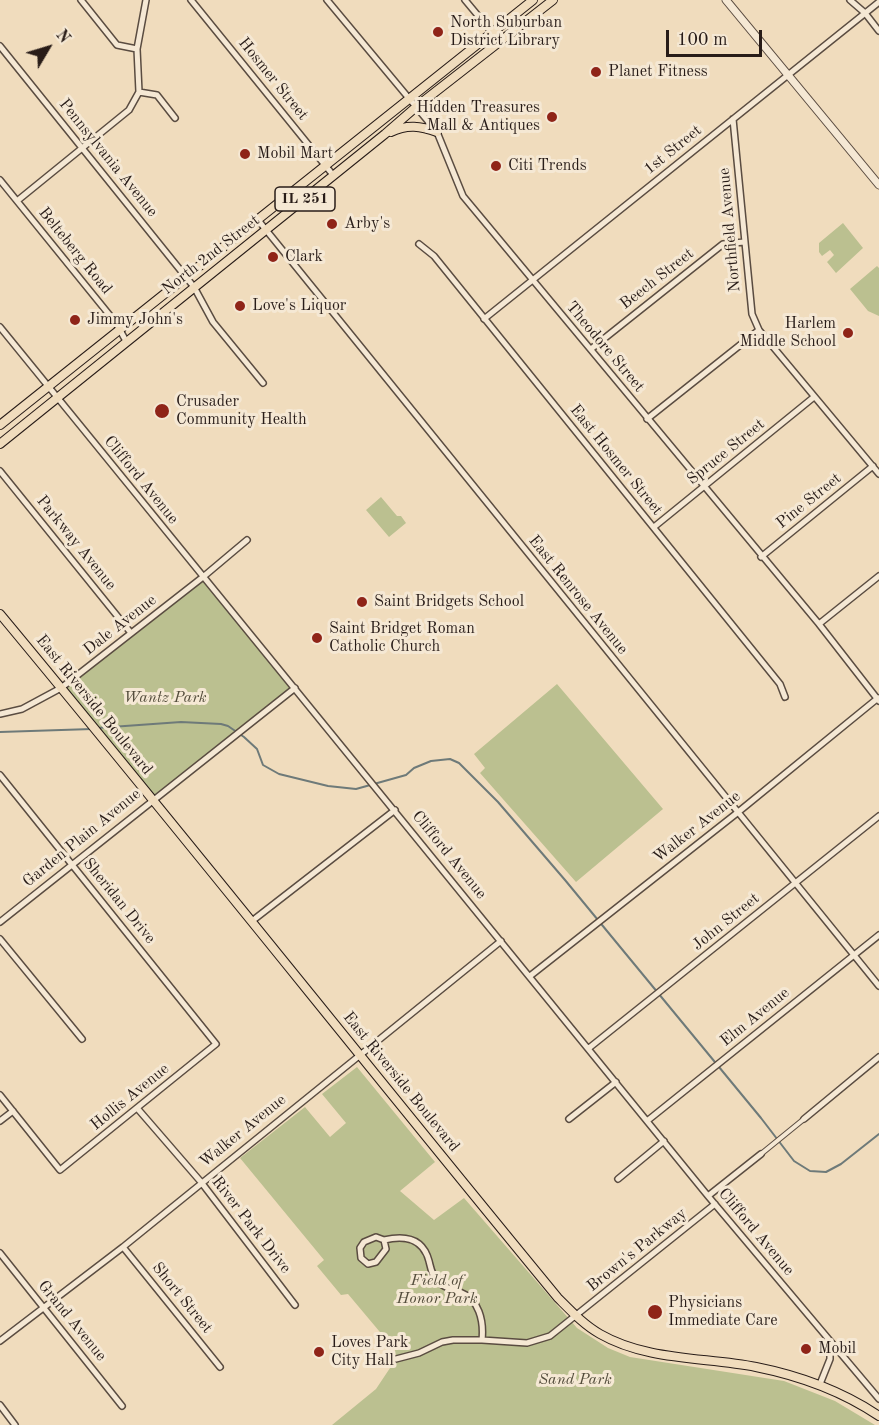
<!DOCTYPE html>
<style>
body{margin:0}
#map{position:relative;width:879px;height:1425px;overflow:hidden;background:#f0dcbd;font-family:"Old Standard TT",serif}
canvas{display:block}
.north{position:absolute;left:18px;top:18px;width:60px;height:60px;-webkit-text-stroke:4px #f5e8d4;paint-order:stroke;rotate:52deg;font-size:16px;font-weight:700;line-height:24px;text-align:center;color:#281c18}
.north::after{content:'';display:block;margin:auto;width:21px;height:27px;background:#281c18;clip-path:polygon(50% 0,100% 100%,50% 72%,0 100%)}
.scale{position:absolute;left:666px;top:30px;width:96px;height:27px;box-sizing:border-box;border:3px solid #281c18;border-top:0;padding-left:8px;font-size:18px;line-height:21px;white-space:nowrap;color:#281c18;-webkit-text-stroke:4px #f5e8d4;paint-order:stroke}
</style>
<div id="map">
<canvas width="879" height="1425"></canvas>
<div class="north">N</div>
<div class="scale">100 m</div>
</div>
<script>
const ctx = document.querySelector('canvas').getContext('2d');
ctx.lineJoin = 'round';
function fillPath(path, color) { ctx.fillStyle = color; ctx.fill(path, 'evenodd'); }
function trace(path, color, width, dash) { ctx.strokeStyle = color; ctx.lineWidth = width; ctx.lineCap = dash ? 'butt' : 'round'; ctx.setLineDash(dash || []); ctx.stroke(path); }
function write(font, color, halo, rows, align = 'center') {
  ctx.font = font + ' "Old Standard TT",serif'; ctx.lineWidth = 6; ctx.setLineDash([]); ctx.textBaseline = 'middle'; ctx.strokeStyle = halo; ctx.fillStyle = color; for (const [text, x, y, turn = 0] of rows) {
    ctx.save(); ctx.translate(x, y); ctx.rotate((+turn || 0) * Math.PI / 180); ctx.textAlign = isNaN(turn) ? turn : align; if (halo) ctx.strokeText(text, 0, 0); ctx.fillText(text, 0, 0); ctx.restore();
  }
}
fillPath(new Path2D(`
 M843,223L863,248L836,273L827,262L834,255L830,250L822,256L819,252V243Z
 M877,266L879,268V316L868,311L850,289Z
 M381,497L397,516H401L406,523L389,537L366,510Z
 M203,577L295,688L151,800L61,688Z
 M557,684L663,809L576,882L480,773L485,768L474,754Z
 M357,1067L435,1162L400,1191L434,1220L464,1198L577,1328L608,1348L630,1357L784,1381L835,1401L875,1425H332L376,1389L396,1359L395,1350L348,1294L341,1295L317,1266L324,1260L240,1158L305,1107L330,1137L346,1123L322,1094Z`), '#bbc090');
trace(new Path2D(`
 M97,728L181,722L221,724L228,726L244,737L257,749L263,765L279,774L328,786L356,789L406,775L414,768L431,761L450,759L459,763L498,802L565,880L761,1118L794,1161L810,1171L826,1172L841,1164L879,1134
 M0,732L92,729`), '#6e7a79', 2);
const pedestrian = new Path2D(`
 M761,1154L804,1119`);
const minor = new Path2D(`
 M81,0L117,45L137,49L139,92L157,95L175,118
 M191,0L333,175
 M327,0L437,132L463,196L819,624L879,701
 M465,0L500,42
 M850,0L865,13L879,31
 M0,46L194,287L213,322L263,383
 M137,49L146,0
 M733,119L752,314L759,330L879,474
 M0,180L116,323L126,341
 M17,201L129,110L139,92
 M258,220L879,986
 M419,244L434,256L780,684L785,697
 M484,319L879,2
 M0,327L708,1196L879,1399
 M591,349L723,244L744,242
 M647,419L759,330
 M0,471L131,633
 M654,527L814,397
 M761,557L873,466
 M819,624L879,576
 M0,714L22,709L61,688L203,577L247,540
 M0,775L216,1044L60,1170L0,1095
 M252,921L395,810
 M0,922L295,688
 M0,939L82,1039
 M530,976L737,813L878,698
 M589,1048L879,816
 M137,1108L201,1182L295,1305
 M569,1119L616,1082
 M804,1119L879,1057
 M0,1121L13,1111
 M647,1121L879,935
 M618,1179L664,1141
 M708,1196L761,1154
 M376,1237L384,1240L386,1249L376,1262L368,1264L361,1258L360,1248L364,1242Z
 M384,1240C405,1235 423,1238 429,1261C431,1269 432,1276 438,1282C444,1288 452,1289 460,1292C479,1299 484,1321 482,1340
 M123,1247L220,1367
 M0,1253L122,1406
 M0,1341L123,1247L501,941
 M396,1359L419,1353L442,1342L453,1340H482L527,1343L550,1336L715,1204
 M820,1384L830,1359V1341
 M0,1405L15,1425`);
const tertiary = new Path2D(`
 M726,0L879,185`);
const primary = new Path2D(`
 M391,132C407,124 421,126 437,132
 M0,425L533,0
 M0,444L385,134L416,107L553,0
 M0,614C188,840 371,1071 558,1298C571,1311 584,1325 600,1334C647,1361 705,1357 756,1367C801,1376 842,1391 879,1416`);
trace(pedestrian, '#5a4c41', 6);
trace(minor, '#5a4c41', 8);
trace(tertiary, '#5a4c41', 9);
trace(primary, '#281c18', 10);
trace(pedestrian, '#f5e8d4', 4);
trace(minor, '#f5e8d4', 5);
trace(tertiary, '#f5e8d4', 7);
trace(primary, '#f0dcbd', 8);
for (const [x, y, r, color] of [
 [438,32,6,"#8f2418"],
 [596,72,6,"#8f2418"],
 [552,117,6,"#8f2418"],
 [245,154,6,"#8f2418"],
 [496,166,6,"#8f2418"],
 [332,224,6,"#8f2418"],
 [273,257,6,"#8f2418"],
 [240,306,6,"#8f2418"],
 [75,320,6,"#8f2418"],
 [848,333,6,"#8f2418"],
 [162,411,8,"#8f2418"],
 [362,602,6,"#8f2418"],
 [317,638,6,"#8f2418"],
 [655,1312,8,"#8f2418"],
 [806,1349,6,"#8f2418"],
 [319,1352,6,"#8f2418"]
]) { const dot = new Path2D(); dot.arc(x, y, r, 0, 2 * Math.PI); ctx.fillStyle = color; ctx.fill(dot); trace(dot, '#f5e8d4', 2); }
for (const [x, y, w] of [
 [305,199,60]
]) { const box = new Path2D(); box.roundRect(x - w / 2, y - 12, w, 24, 4.5); ctx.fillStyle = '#f5e8d4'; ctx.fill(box); trace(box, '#281c18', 1.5); }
write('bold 15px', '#281c18', null, [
 ["IL 251",305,199]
]);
write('16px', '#281c18', '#f5e8d4', [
 ["North Suburban",450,23],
 ["District Library",450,41],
 ["Planet Fitness",608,72],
 ["Hidden Treasures",540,108,"right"],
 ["Mall & Antiques",540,126,"right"],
 ["Mobil Mart",257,154],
 ["Citi Trends",508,166],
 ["Arby's",344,224],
 ["Clark",285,257],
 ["Love's Liquor",252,306],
 ["Jimmy John's",87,320],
 ["Harlem",836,324,"right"],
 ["Middle School",836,342,"right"],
 ["Crusader",176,402],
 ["Community Health",176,420],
 ["Saint Bridgets School",374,602],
 ["Saint Bridget Roman",329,629],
 ["Catholic Church",329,647],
 ["Physicians",668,1303],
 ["Immediate Care",668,1321],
 ["Loves Park",331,1343],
 ["City Hall",331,1361],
 ["Mobil",818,1349]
], 'left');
write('16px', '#281c18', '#f5e8d4', [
 ["Hosmer Street",273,79,51],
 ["1st Street",673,150,-39],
 ["Pennsylvania Avenue",108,158,51],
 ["Northfield Avenue",730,230,-95],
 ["Belteberg Road",75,251,51],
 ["North 2nd Street",211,255,-38],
 ["Beech Street",657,279,-38],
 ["Theodore Street",605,347,50],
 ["Spruce Street",726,452,-39],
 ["East Hosmer Street",616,460,51],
 ["Clifford Avenue",141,480,51],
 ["Pine Street",809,501,-39],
 ["Parkway Avenue",76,543,51],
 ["East Renrose Avenue",578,595,51],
 ["Dale Avenue",120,625,-38],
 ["East Riverside Boulevard",94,705,51],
 ["Walker Avenue",697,827,-38],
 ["Garden Plain Avenue",82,838,-39],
 ["Clifford Avenue",449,855,51],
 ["Sheridan Drive",119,901,51],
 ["John Street",726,922,-39],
 ["Elm Avenue",755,1017,-39],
 ["East Riverside Boulevard",401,1082,51],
 ["Hollis Avenue",130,1097,-39],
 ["Walker Avenue",243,1131,-39],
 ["River Park Drive",251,1225,52],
 ["Clifford Avenue",756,1232,50],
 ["Brown's Parkway",637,1250,-39],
 ["Short Street",182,1298,51],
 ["Grand Avenue",72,1321,51]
]);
write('italic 16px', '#544d3c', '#f5e8d4', [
 ["Wantz Park",165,698],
 ["Field of",437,1281],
 ["Honor Park",437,1299],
 ["Sand Park",575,1380]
]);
</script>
